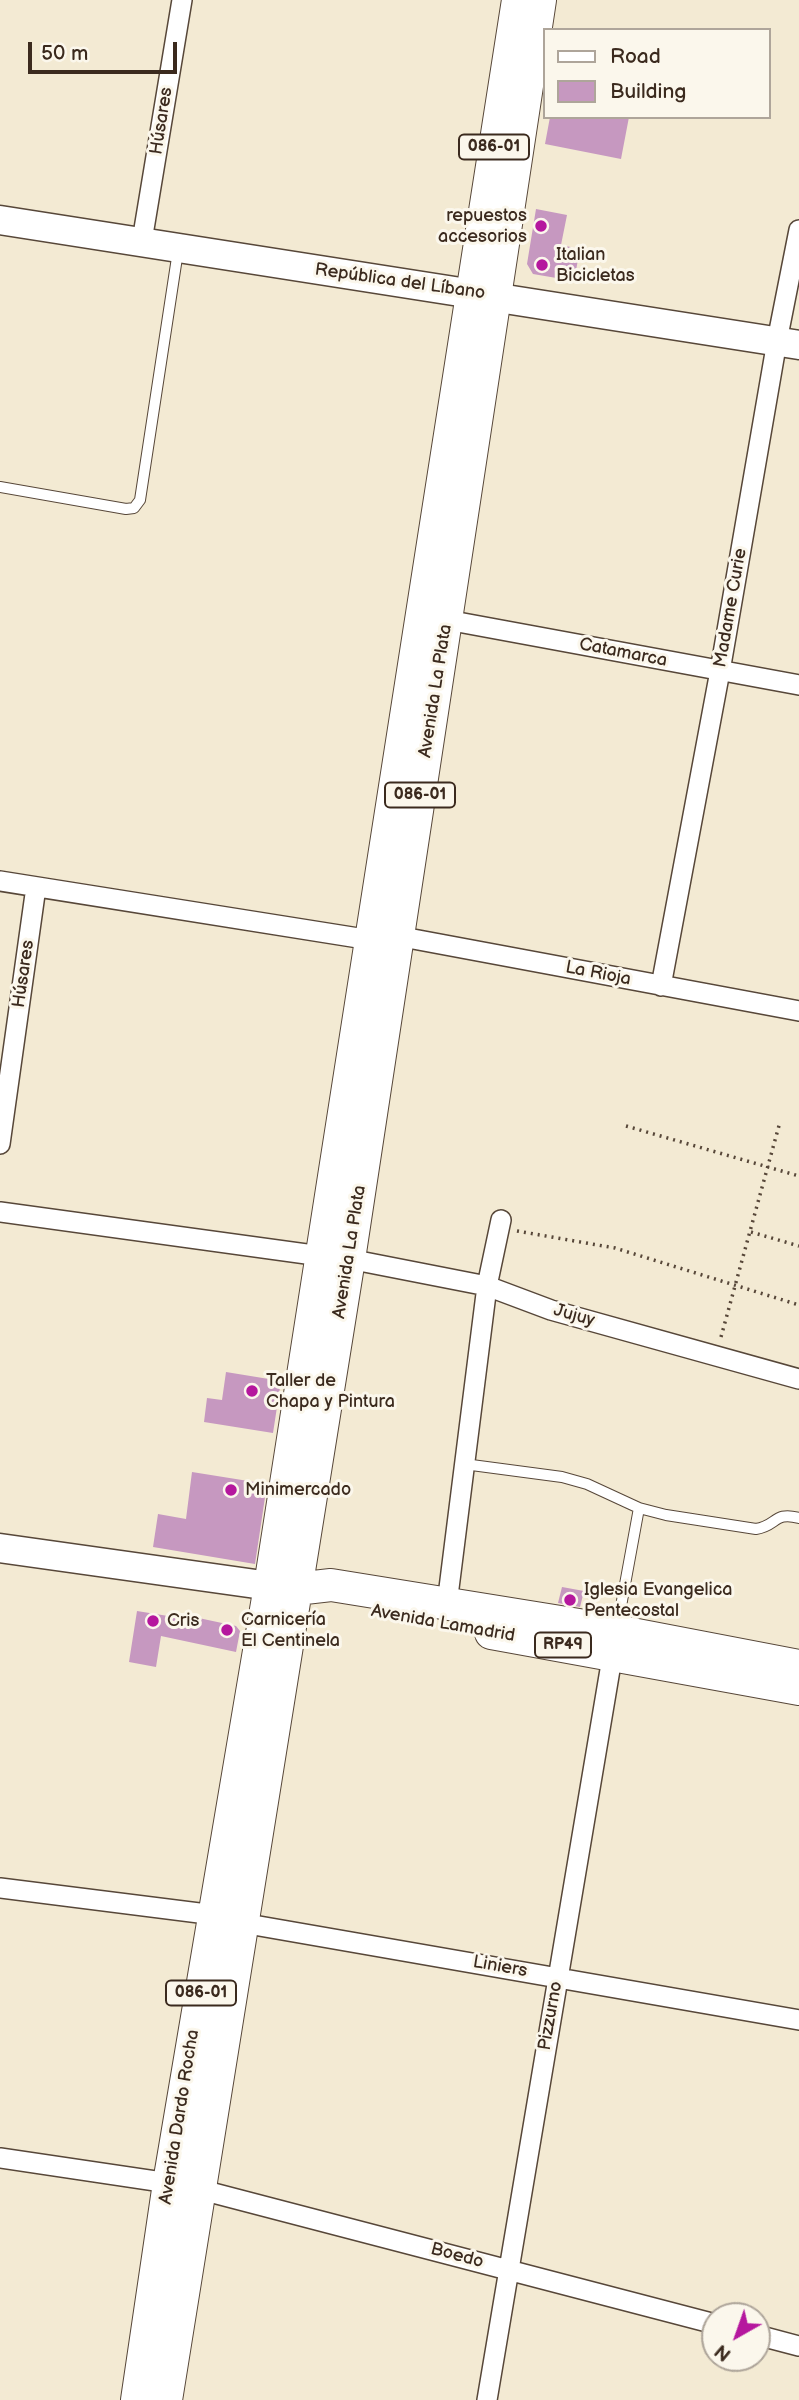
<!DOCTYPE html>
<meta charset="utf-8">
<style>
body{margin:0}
#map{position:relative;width:799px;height:2400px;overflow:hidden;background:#f3ead3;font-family:"Balsamiq Sans",sans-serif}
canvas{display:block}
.legend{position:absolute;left:543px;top:28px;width:228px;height:91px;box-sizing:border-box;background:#fbf7ec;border:2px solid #aea59a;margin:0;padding:9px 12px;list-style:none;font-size:21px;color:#3b2a1e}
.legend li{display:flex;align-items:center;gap:14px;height:35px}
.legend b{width:35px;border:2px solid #aea59a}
.north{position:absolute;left:701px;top:2302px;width:70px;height:70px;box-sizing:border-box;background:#fbf7ec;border:2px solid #aea59a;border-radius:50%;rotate:220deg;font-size:19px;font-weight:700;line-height:28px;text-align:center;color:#3b2a1e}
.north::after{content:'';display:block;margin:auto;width:24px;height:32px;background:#b5179e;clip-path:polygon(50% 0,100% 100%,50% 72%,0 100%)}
.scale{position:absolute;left:28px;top:42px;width:149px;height:32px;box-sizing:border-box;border:4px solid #3b2a1e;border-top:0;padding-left:9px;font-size:21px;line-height:24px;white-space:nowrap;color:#3b2a1e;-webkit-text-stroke:5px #fbf7ec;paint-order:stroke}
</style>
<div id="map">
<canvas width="799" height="2400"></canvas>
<ul class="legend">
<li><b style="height:9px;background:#fff"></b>Road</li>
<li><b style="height:19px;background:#c698c0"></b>Building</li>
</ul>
<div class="north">N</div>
<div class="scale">50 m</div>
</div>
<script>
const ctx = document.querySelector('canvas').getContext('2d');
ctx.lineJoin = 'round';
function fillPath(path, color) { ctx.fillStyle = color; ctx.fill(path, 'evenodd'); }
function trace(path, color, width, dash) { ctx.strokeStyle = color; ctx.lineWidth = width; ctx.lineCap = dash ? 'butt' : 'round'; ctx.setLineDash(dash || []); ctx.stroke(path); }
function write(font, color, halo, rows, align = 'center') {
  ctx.font = font + ' "Balsamiq Sans",sans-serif'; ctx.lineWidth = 6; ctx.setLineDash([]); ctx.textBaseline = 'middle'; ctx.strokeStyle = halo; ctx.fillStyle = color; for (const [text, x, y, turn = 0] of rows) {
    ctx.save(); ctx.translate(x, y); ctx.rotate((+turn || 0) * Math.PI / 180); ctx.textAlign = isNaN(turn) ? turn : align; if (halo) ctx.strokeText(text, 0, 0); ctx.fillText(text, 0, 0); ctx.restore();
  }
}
fillPath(new Path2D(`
 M550,117H629L621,159L545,144Z
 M536,209L567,215L561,245L580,249L574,281L533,274L527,264Z
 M226,1372L281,1381L273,1433L204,1422L207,1398L222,1400Z
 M192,1472L267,1484L255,1564L153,1547L158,1514L186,1519Z
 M562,1587L584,1591L580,1607L558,1603Z
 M137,1611L193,1620L194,1617L236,1626L240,1631L236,1652L161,1636L156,1667L129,1662Z`), '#c698c0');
const lane = new Path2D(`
 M0,487L126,509L134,508L140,500L178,251
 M464,1464L562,1477L587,1484L639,1508L666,1515L756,1529C777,1526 774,1511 799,1518
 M617,1628L639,1508`);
const street = new Path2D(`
 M142,241L182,0
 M447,620L799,685
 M0,881L371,940
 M397,936L799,1011
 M661,986L720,671L777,341L799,230
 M0,1144L36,887
 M0,1212L321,1256
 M349,1259L487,1286L551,1310L799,1379
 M447,1604L487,1286L501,1220
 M0,1888L215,1915
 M242,1923L799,2020
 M0,2158L169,2183
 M198,2189L715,2324
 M757,2335L799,2346
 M487,2400L614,1646`);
const secondary = new Path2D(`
 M0,220L799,345
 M0,1548L270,1586`);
const primary = new Path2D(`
 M276,1587L296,1589L331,1585L616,1631L799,1666
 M491,1633L799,1689
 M137,2400L169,2183L270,1586L518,0
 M166,2400L349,1259L540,0`);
trace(lane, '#574739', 12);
trace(street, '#574739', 22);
trace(secondary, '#574739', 31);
trace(primary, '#574739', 34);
trace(new Path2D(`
 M626,1126L799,1176
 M517,1231L615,1248L799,1305
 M751,1232L799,1246
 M721,1337L780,1122`), '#574739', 3.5, [2, 5]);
trace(lane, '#fff', 10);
trace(street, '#fff', 19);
trace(secondary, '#fff', 28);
trace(primary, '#fff', 32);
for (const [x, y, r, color] of [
 [541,226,7,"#b5179e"],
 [542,265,7,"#b5179e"],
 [252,1391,7,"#b5179e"],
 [231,1490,7,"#b5179e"],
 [570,1600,7,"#b5179e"],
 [153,1621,7,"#b5179e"],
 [227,1630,7,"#b5179e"]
]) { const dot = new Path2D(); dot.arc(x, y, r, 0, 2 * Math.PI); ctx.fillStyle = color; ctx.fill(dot); trace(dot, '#fbf7ec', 2.5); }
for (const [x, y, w] of [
 [494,147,70],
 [420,795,70],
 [563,1645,56],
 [201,1993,70]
]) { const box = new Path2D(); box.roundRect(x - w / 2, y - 12.5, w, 25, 5); ctx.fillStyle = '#fbf7ec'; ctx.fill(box); trace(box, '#3b2a1e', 2); }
write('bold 16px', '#3b2a1e', null, [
 ["086-01",494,147],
 ["086-01",420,795],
 ["RP49",563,1645],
 ["086-01",201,1993]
]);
write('18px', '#3b2a1e', '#fbf7ec', [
 ["Húsares",162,121,-81],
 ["República del Líbano",400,282,8],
 ["Madame Curie",731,608,-80],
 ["Catamarca",623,653,11],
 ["Avenida La Plata",436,691,-81],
 ["Húsares",24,974,-82],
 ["La Rioja",598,974,11],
 ["Avenida La Plata",350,1252,-81],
 ["Jujuy",574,1316,16],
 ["Avenida Lamadrid",443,1624,10],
 ["Liniers",500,1967,10],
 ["Pizzurno",551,2016,-80],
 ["Avenida Dardo Rocha",180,2117,-81],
 ["Boedo",457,2256,15]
]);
write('18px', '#3b2a1e', '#fbf7ec', [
 ["repuestos",527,216,"right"],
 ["accesorios",527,237,"right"],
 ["Italian",556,255],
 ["Bicicletas",556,276],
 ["Taller de",266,1381],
 ["Chapa y Pintura",266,1402],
 ["Minimercado",245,1490],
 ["Iglesia Evangelica",584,1590],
 ["Pentecostal",584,1611],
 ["Carnicería",241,1620],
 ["El Centinela",241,1641],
 ["Cris",167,1621]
], 'left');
</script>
